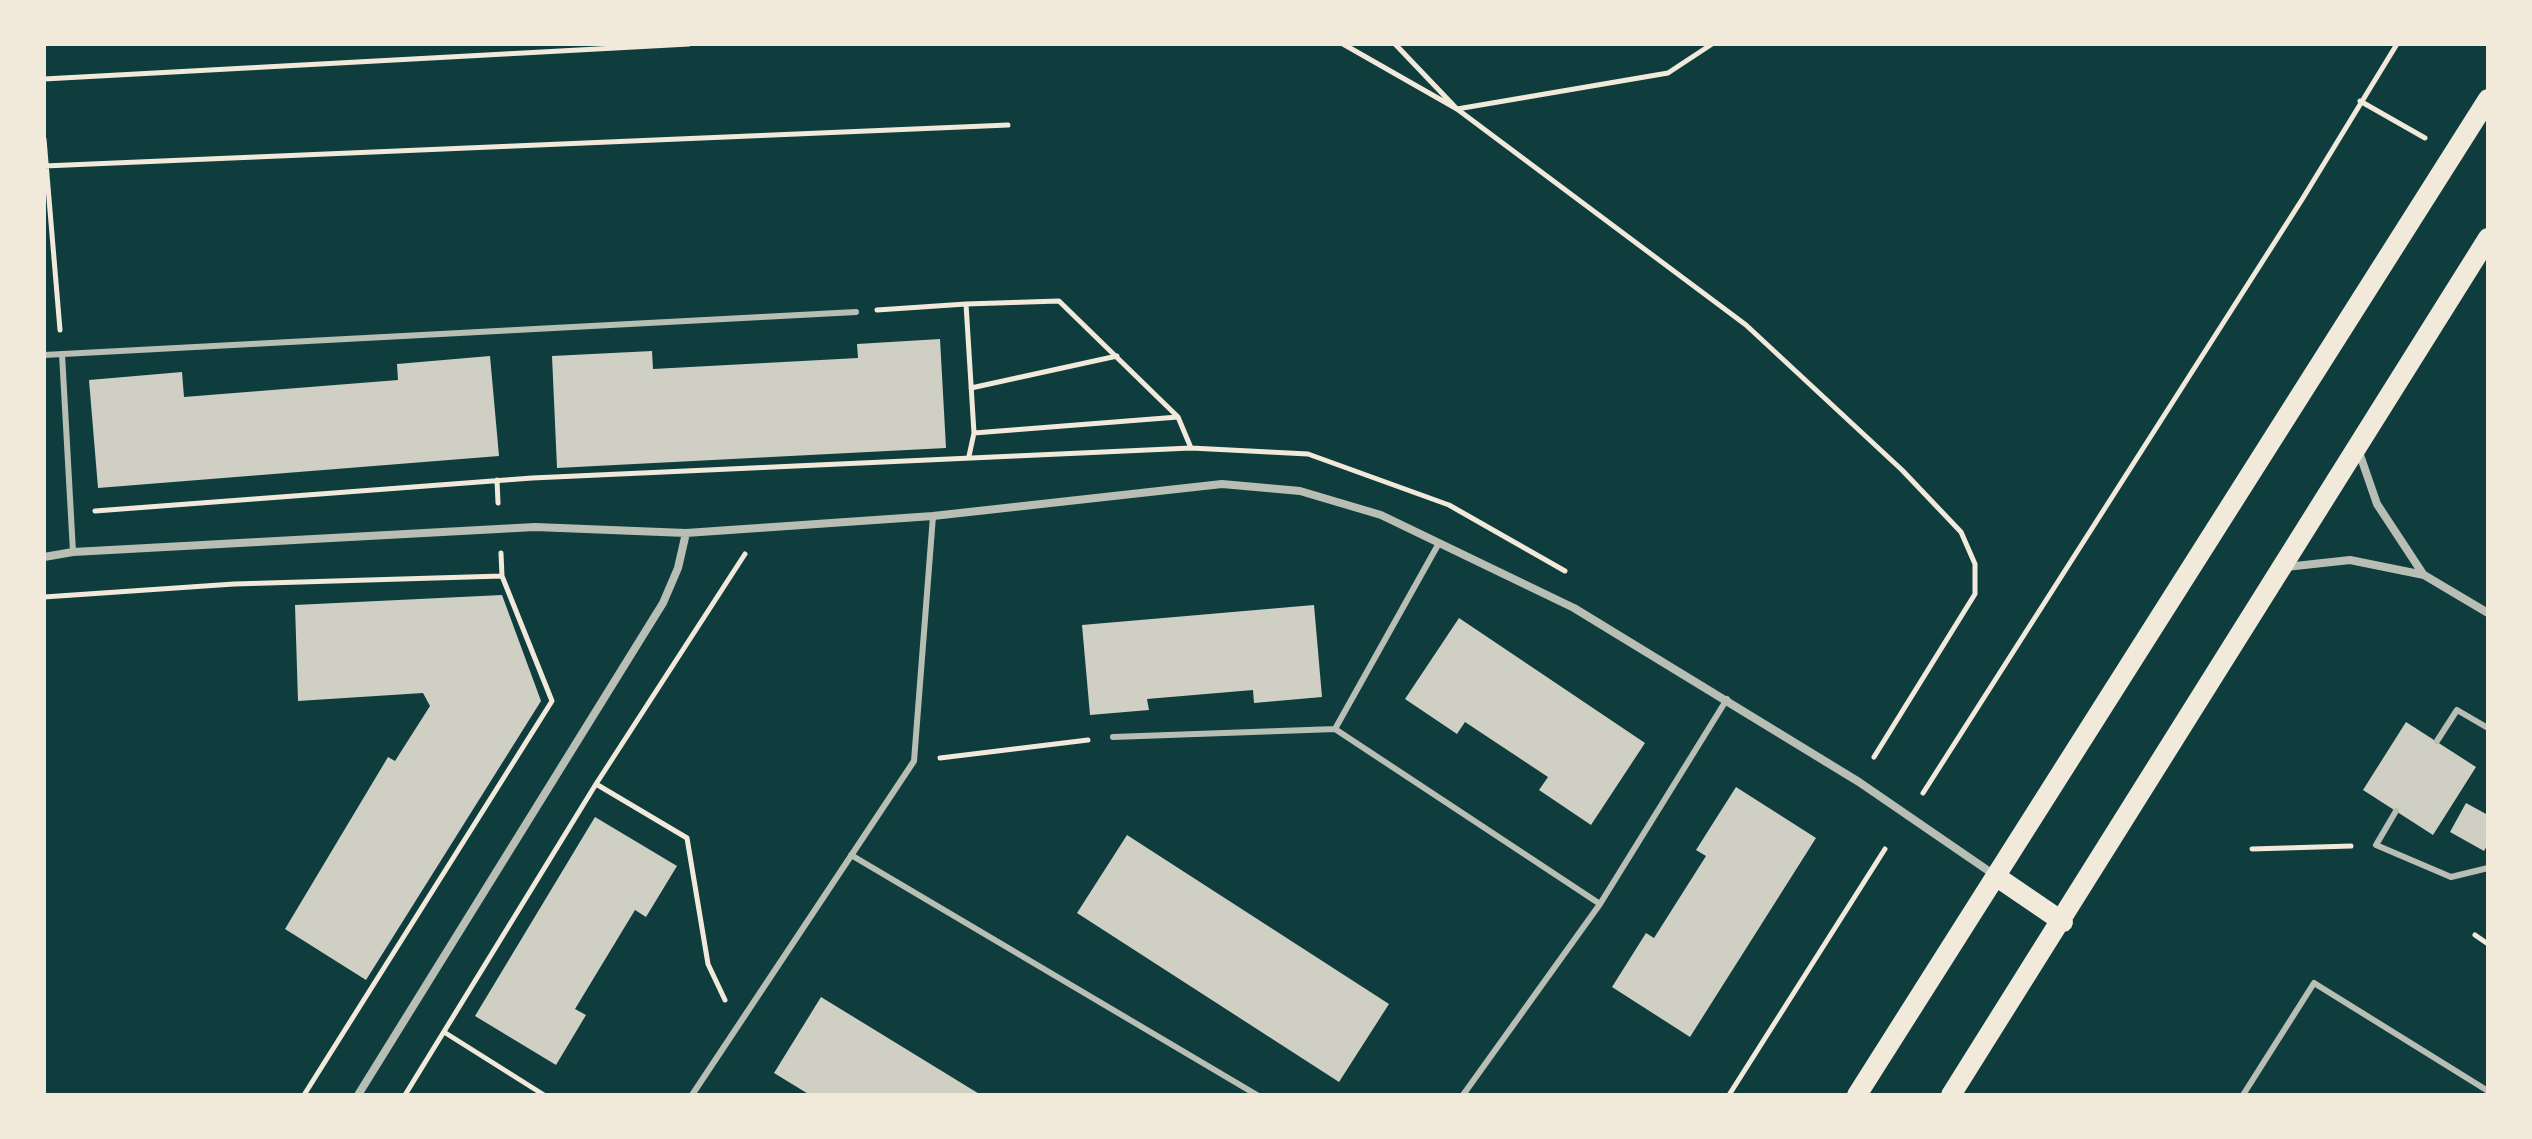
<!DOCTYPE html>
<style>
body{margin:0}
#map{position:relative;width:2532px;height:1139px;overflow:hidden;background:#0f3d3e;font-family:"IBM Plex Serif",serif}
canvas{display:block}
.frame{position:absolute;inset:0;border:46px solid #f1e9da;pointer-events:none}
</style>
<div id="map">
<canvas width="2532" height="1139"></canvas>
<div class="frame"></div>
</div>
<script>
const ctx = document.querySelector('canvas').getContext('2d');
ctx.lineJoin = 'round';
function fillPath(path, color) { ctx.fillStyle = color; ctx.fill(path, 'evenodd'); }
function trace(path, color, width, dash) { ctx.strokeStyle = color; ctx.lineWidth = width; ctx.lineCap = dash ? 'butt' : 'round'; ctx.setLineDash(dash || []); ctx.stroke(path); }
fillPath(new Path2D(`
 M940,339L946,448L557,468L552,356L652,351L653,369L858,358L857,344Z
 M490,356L499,456L98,488L89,380L182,372L184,397L398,380L397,364Z
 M502,595L541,701L366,980L285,929L388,757L395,761L430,706L423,693L298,701L295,605Z
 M1314,605L1322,697L1254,703L1253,690L1147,699L1149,710L1090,715L1082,625Z
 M1459,618L1645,743L1591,825L1539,790L1548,777L1465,722L1457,734L1405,699Z
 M2406,722L2476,767L2433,835L2363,790Z
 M1736,787L1816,838L1690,1037L1612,987L1646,933L1654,938L1706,856L1696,850Z
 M2466,803L2488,815V844L2484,851L2450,832Z
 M595,817L677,866L646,917L635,910L575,1009L586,1015L556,1065L475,1016Z
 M1127,835L1389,1004L1339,1082L1077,913Z
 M821,997L981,1095H810L774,1073Z`), '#cfcfc3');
trace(new Path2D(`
 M1343,44L1457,109L1746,325L1902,470L1961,532L1975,564V594L1874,757
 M1395,44L1457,109L1668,73L1712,44
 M44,79L689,44
 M2360,101L2425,138
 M44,139L60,330
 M44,166L1008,125
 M877,310L966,304
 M971,388L1117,356
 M974,433L966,304L1059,301L1178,417
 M969,456L974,433L1178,417L1191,448
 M497,480L498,503
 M95,511L532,478L1191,448L1308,454L1449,505L1565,571
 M501,553L502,576
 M44,597L234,584L502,576L552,701L304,1095
 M940,758L1088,740
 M596,784L687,838L708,964L725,1000
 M1923,793L2303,198L2397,44
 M2252,849L2351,846
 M2475,935L2488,944
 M444,1032L544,1095
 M405,1095L596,784L745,554
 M1729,1095L1885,849`), '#f1e9da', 5);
trace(new Path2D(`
 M62,354L73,552
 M44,355L856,312
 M1335,729L1439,543
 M1113,737L1335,729L1600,904
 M2437,741L2457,710L2488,728
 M2396,811L2376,845L2451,877L2488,868
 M851,855L1257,1095
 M692,1095L914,761L933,516
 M1463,1095L1600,904L1727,699
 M2243,1095L2314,983L2488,1091`), '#b8beb3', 6);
trace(new Path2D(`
 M2358,449L2377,504L2423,574
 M44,557L73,552L535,527L686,533L933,516L1222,484L1300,491L1381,515L1574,608L1859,782L1996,876
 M2286,567L2350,560L2424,575L2488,613
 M358,1095L663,603L678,568L686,533`), '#b8beb3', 8);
trace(new Path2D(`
 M1997,877L2063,922
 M1857,1095L2488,99
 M1951,1095L2488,238`), '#f1e9da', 20);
</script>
